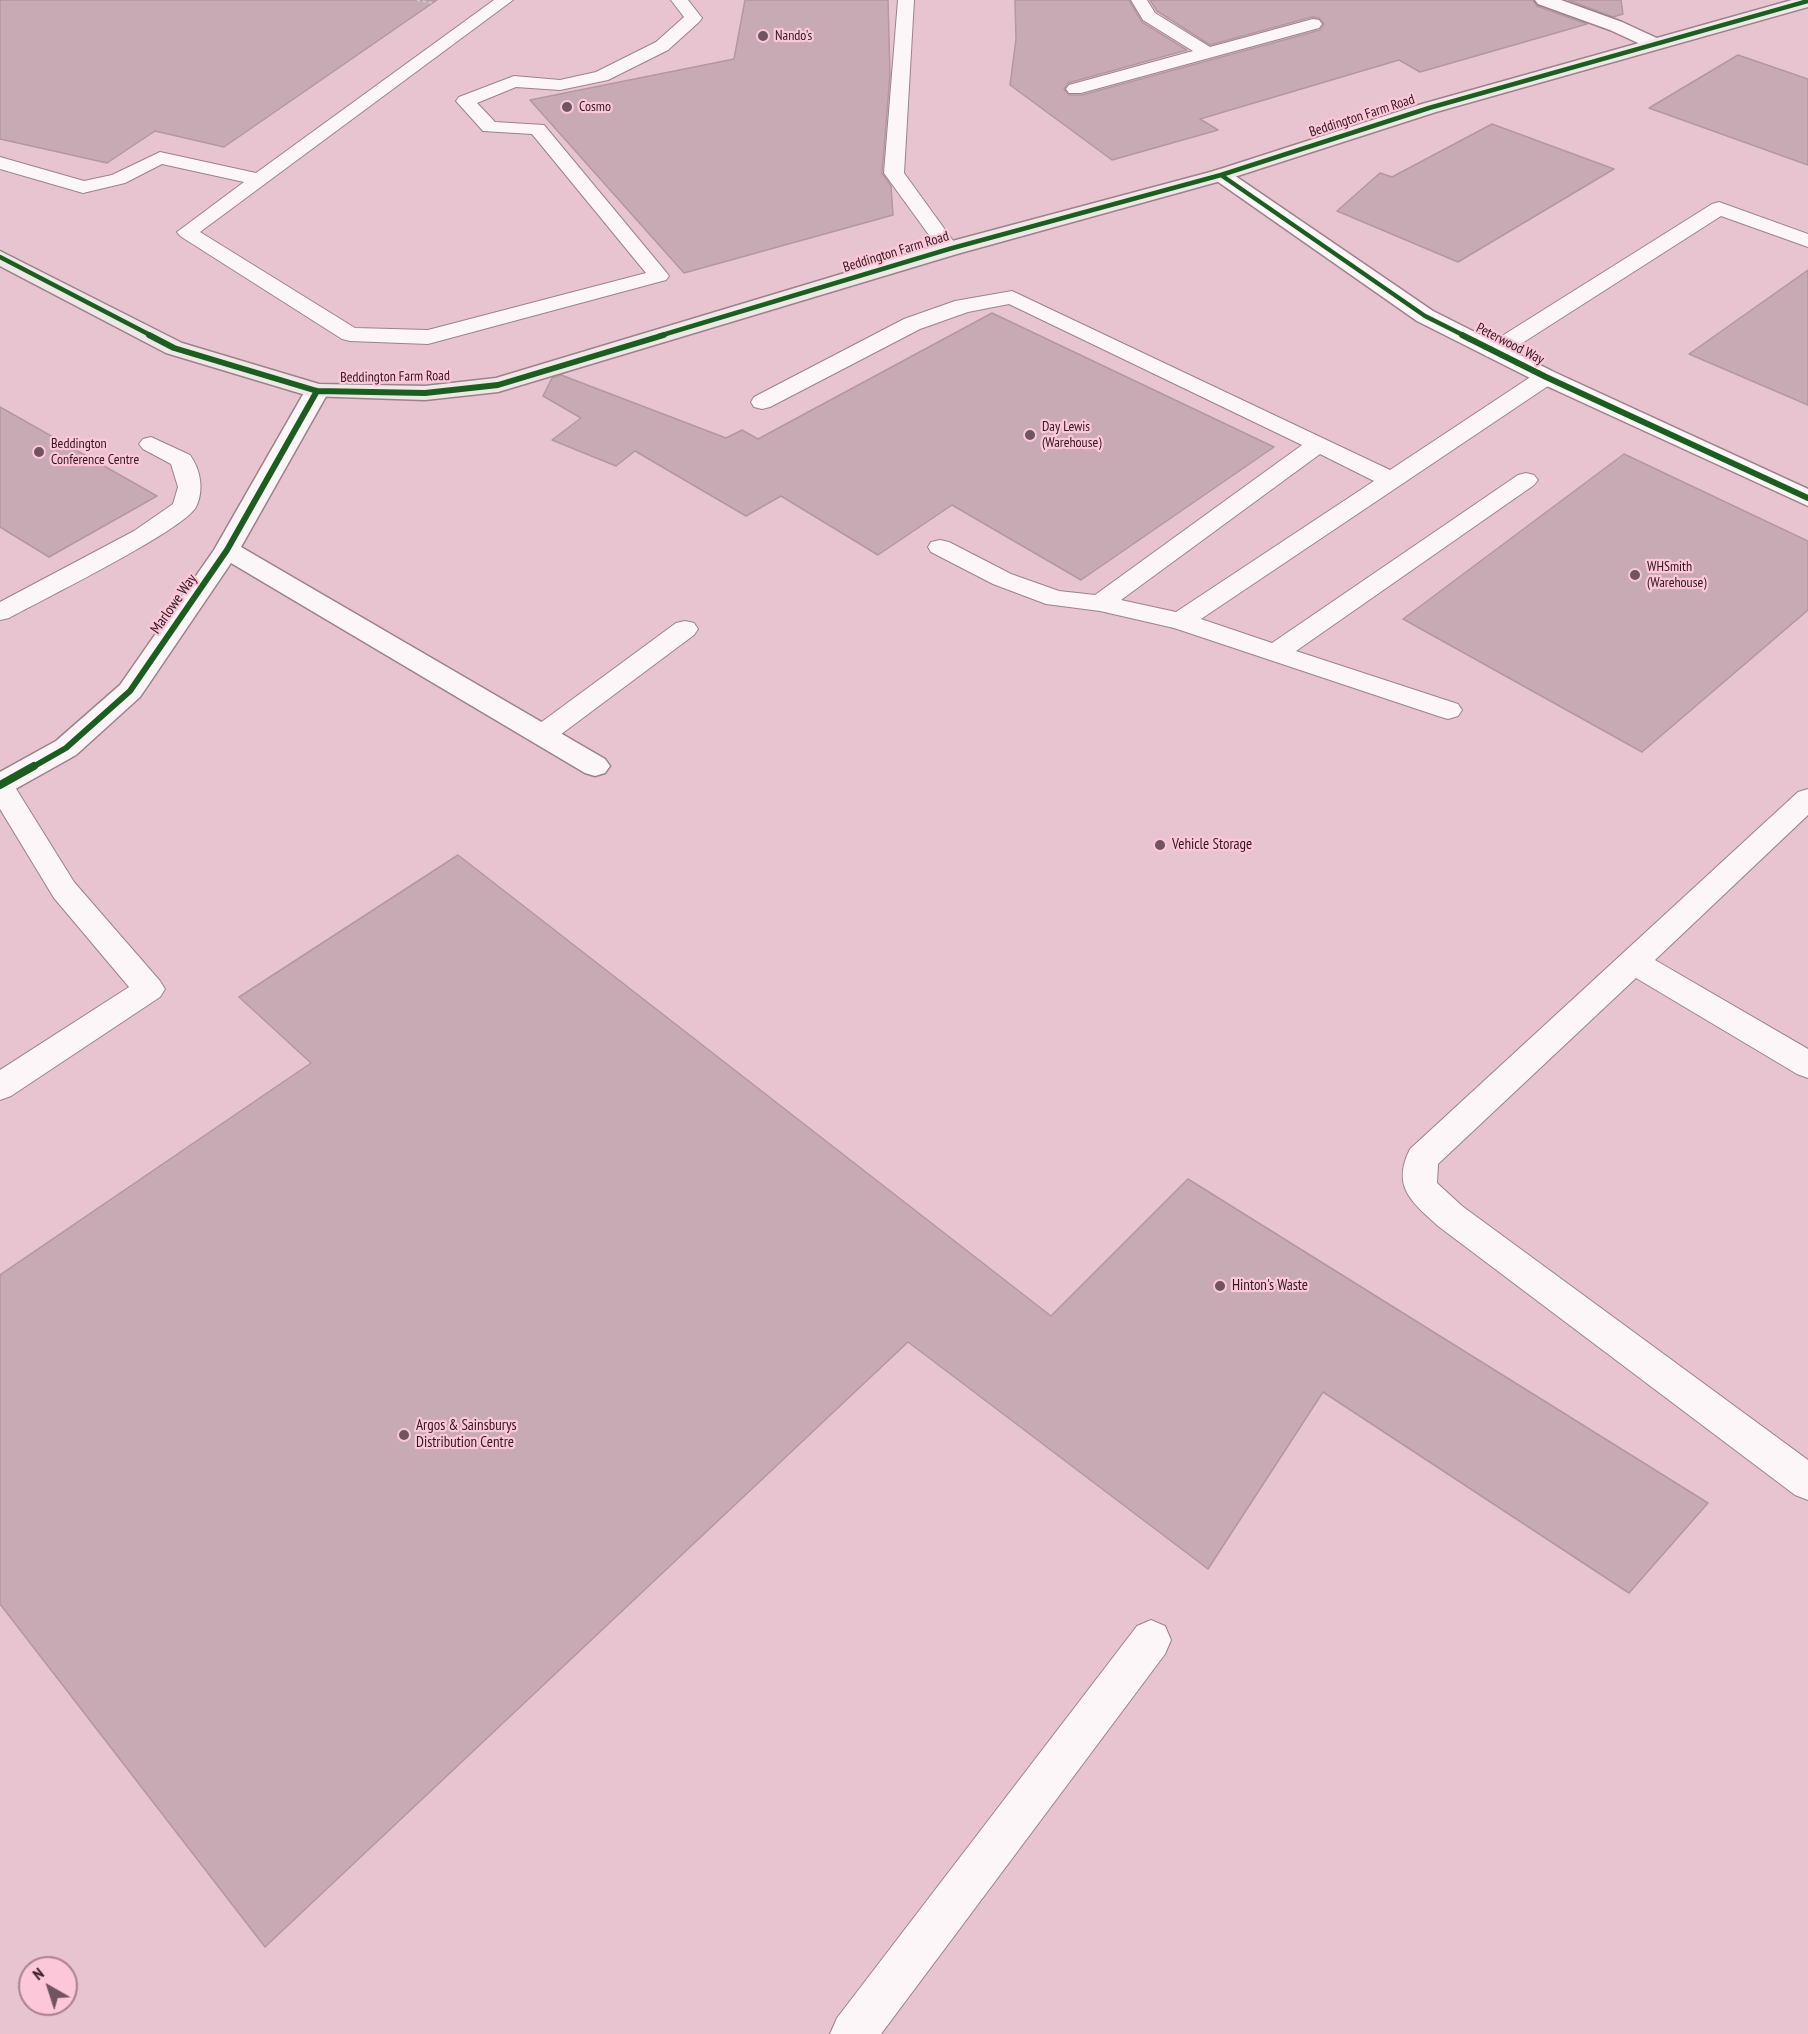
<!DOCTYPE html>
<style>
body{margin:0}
#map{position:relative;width:1808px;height:2034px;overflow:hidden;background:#e8c4d1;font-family:"PT Sans Narrow",sans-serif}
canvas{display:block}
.north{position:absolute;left:18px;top:1956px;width:60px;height:60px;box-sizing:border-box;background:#fcc7d9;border:2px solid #aa818f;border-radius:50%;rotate:321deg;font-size:16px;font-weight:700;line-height:24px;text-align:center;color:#2f1821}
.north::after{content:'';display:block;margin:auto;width:21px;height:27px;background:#70545f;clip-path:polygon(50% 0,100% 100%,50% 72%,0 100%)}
</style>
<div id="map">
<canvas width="1808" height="2034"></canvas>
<div class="north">N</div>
</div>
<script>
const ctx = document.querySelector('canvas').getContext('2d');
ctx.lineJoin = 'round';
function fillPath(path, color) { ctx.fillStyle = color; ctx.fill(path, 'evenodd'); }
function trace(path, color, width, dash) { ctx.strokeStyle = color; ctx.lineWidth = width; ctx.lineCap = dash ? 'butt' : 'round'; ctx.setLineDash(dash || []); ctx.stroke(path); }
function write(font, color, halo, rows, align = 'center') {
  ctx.font = font + ' "PT Sans Narrow",sans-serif'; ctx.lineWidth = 4.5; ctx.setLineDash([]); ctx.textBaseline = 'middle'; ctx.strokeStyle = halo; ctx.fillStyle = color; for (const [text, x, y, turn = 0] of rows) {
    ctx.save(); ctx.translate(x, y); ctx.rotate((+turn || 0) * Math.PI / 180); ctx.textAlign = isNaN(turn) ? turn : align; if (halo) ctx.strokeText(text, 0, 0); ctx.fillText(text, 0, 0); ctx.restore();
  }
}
const building = new Path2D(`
 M0,0H437L224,147L155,131L107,163L0,139Z
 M745,0H888L890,75L882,173L891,186L893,215L684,273L530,100L734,59Z
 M1015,0H1129L1142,22L1187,50L1068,83L1064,89L1069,95H1082L1320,30L1324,24L1319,18L1312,17L1210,45L1157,11L1150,0H1533L1537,6L1587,24L1420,72L1399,60L1200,119L1218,130L1112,160L1010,85L1016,39Z
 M1568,0H1621L1623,14L1613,17Z
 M1738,55L1808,79V165L1649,108Z
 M1492,124L1614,169L1458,262L1337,211L1380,173L1392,177Z
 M1808,270V405L1689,354Z
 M992,313L1274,447L1081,580L952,505L878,555L781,496L746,516L635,451L616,466L552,440L581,418L543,396L552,378L561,375L726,438L742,430L758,439Z
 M0,407L157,496L49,557L0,527Z
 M1624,454L1808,541V610L1642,752L1403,619Z
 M458,855L1051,1316L1188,1179L1708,1503L1629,1593L1323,1392L1208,1569L908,1342L265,1947L0,1604V1275L311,1063L239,997Z`);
fillPath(building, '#c8aab5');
trace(building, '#b397a2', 1.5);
const lane = new Path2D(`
 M494,0H513L200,232L355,328L428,330L646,273L532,134L483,131L456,101L459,97L514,76L560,80L596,72L656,42L684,17L671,0H688L702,18L699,22L668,50L608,80L560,90L516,87L477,103L495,122L544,125L666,272L669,276L666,280L428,344L350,341L342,339L180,236L177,232L244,182L162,164L125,183L83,193L0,169V157L84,181L112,175L160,152L256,173Z
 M898,0H914L904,173L959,249L956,253H942L884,173Z
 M1131,0H1147L1155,13L1210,47L1313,19L1319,20L1322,24L1319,28L1081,93H1069L1066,89L1069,85L1193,51L1143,20Z
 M1719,202L1808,234V247L1721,216L1502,356L1494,358L1486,356L1483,351L1486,346L1712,204Z
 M1012,291L1390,470L1538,372L1546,370L1554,372L1557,377L1554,382L1201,619L1272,643L1518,475L1526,473L1534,475L1538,480L1534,485L1296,651L1458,704L1462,710L1458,716L1448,719L1438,716L1174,628L1100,611L1046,604L993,584L931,552L928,547L931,542L940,540L949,542L1011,574L1059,591L1095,595L1302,445L1009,304L968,312L920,329L770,407L762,409L754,407L751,402L754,397L904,319L955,301ZM1320,454L1374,481L1176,612L1121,600Z
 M151,437L190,455C201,470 204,491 196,507C184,530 40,601 9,618L0,620V602L134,531L173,504L178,487L171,464L143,449L139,444L143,439Z
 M685,621L694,623L698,629L694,635L552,741L542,744L532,741L528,735L532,729L676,623Z
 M0,776L10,779L74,882L160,981L165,989L160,997L11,1096L0,1100V1070L129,987L54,898L0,809Z
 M1808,789V815L1655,960L1808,1049V1078L1797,1074L1636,978L1438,1164L1437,1183L1462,1206L1808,1460V1500L1795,1495L1438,1226C1412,1202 1391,1187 1410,1149L1798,792Z
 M1151,1620L1165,1626L1171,1640L1165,1654L881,2034H830L837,2018L1137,1626Z`);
const street = new Path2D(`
 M1535,0H1561L1622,22L1661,40L1664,44L1661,48H1649L1610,30L1538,4Z
 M1221,169L1228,171L1433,311L1554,372L1808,489V506L1538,382L1417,321L1214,179L1211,175L1214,171Z
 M317,384L325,386L329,391L241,547L605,759L610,766L605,773L595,776L585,773L231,563L140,697L76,755L10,792L0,795V772L56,741L120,685L214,550L305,391L309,386Z`);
const secondary = new Path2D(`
 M1792,0H1808V7L1436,112L1228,179L957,254L498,392L425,400L309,396L166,353L0,266V251L182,343L319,384L425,386L496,378L941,244L1214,171L1422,104Z`);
trace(lane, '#9c818b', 2);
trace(street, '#9c818b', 3);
trace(secondary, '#9c818b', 3);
trace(new Path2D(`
 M417,0L432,3`), '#cfc6c9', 2, [3, 3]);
fillPath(lane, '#fcf6f8');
fillPath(street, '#fcf6f8');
fillPath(secondary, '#eee9e7');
trace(new Path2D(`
 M1221,175L1425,316L1465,336
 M0,257L152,336
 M659,336L949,249L1221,175L1429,108L1808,1`), '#1b5e20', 4.5);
trace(new Path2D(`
 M149,335L174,348L317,391L425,393L498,385L664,335
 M1462,335L1546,377L1808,498
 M31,768L66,748L130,691L227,550L317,391`), '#1b5e20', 6);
trace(new Path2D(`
 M0,785L34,766`), '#1b5e20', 8);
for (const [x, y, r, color] of [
 [763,36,6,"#70545f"],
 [567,107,6,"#70545f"],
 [1030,435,6,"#70545f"],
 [39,452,6,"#70545f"],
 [1635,575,6,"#70545f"],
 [1160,845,6,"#70545f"],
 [1220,1286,6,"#70545f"],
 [404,1435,6,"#70545f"]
]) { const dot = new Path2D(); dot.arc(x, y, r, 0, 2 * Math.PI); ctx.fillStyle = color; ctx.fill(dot); trace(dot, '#fcc7d9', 2); }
write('14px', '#2f1821', '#fcc7d9', [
 ["Nando's",775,36],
 ["Cosmo",579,107],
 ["Day Lewis",1042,427],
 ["(Warehouse)",1042,443],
 ["Beddington",51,444],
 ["Conference Centre",51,460],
 ["WHSmith",1647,567],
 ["(Warehouse)",1647,583]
], 'left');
write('14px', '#2f1821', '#fcc7d9', [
 ["Beddington Farm Road",1362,116,-18],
 ["Beddington Farm Road",896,252,-17],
 ["Peterwood Way",1510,344,27],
 ["Beddington Farm Road",395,377,-1]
]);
write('15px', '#2f1821', '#fcc7d9', [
 ["Marlowe Way",174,604,-55]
]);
write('15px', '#2f1821', '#fcc7d9', [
 ["Vehicle Storage",1172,845],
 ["Hinton's Waste",1232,1286],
 ["Argos & Sainsburys",416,1426],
 ["Distribution Centre",416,1443]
], 'left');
</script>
